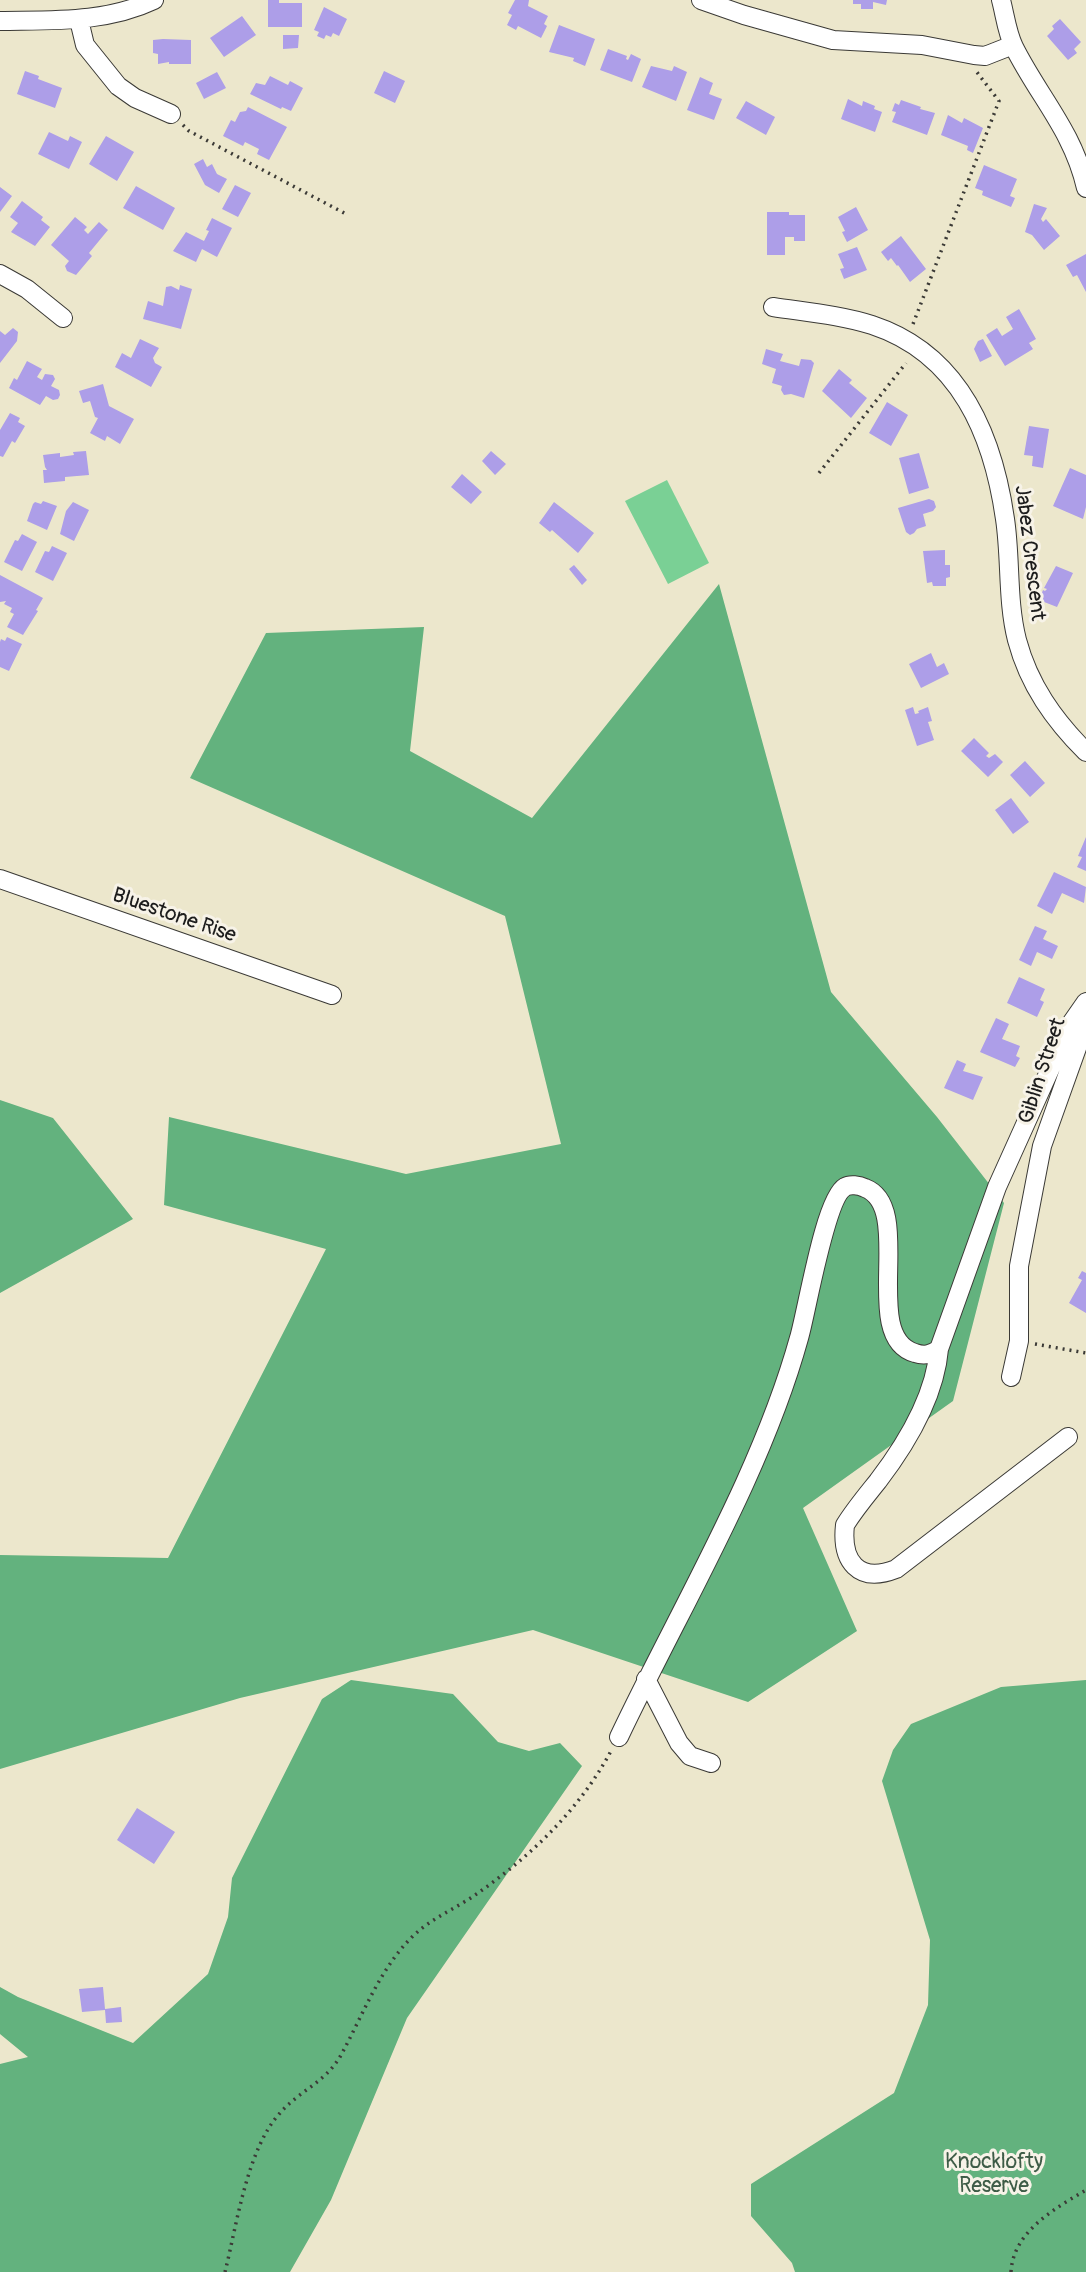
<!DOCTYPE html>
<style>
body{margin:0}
canvas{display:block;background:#ece7cc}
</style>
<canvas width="1086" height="2272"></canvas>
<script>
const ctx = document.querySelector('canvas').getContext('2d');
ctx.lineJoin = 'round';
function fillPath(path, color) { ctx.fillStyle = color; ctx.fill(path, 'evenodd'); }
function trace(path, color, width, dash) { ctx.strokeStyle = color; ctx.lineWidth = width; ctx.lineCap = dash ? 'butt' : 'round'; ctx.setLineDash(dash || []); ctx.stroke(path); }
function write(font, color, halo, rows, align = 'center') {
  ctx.font = font + ' Pangolin,sans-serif'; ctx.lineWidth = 6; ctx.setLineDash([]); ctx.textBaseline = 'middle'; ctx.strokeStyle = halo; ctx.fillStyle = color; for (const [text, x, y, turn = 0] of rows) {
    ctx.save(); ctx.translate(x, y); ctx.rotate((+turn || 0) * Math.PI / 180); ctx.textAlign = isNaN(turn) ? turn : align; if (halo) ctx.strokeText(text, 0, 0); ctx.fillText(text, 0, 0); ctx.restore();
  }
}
fillPath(new Path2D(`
 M667,480L709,563L668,584L625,501Z`), '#7ad095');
fillPath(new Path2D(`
 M719,584L831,992L937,1117L1004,1203L953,1401L803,1508L857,1631L748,1702L533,1630L240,1698L0,1769V1555L168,1558L326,1249L164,1205L169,1117L406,1174L561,1144L505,916L190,778L266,633L424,627L410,751L532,818Z
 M0,1100L53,1118L133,1219L0,1293Z
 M351,1680L453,1694L498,1742L529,1751L560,1743L582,1766L407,2018L331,2200L290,2272H0V2064L28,2057L0,2034V1987L18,1997L133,2043L208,1974L228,1917L232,1878L322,1699Z
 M1086,1680V2272H795L792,2263L751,2216V2184L894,2093L928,2005L930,1940L882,1781L893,1750L911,1724L1001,1687Z`), '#63b27e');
fillPath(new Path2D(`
 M268,0H279V3H302V27H268Z
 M515,0H529L528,6L548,16L544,24L547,26L541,38L518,26L516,30L507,25L512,15L508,13Z
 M853,0H887L886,5L873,2V9H861V4H853Z
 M324,7L347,19L339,36L333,33L331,37L326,35L324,39L317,36L319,32L314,30Z
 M242,16L256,35L224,57L210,38Z
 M1060,19L1081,42L1074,49L1077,53L1068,60L1047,36L1054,29L1052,26Z
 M559,25L595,39L585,66L573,61L574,58L549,52Z
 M283,35H299L298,48L283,49Z
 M163,39L191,40V64H169V62L158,64V54L153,53V40Z
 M608,49L627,56L626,59L628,60L631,54L641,59L632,82L600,70Z
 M651,66L672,71L674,66L687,72L676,101L642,87Z
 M25,71L39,76L38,79L62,88L55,108L17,94Z
 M384,71L405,81L395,103L374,93Z
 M217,72L226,88L204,99L196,83Z
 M270,76L288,85L290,81L303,88L291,111L282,107L281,109L250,94L256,83L265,85Z
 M700,77L713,83L709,94L722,99L714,120L687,110Z
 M848,99L862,106L863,101L875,106L874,109L882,112L875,132L841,119Z
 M901,100L921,107L920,109L935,113L927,135L892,122L896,112L892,111L895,103L899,105Z
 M746,101L775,117L766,135L736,118Z
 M248,107L287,127L269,160L257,154L259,149L245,142L243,146L223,136L231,120L235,122L240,112L246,111Z
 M948,115L962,123L964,118L983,128L973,153L967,150L968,146L941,135Z
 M49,132L68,141L70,136L82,142L69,169L38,154Z
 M106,136L134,152L117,181L89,164Z
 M203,159L207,167L212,164L217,174L227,179L219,193L205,185L194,164Z
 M984,165L1017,179L1010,196L1015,198L1011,207L982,195L983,191L975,188Z
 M235,185L251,193L238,217L222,209Z
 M136,186L175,208L163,230L123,208Z
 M0,187L12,196L0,212Z
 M22,201L43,217L41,220L50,227L35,246L11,232L18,223L10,217Z
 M1034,204L1047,208L1041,219L1043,222L1046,219L1060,236L1044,250L1032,235L1025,232Z
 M856,207L868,230L847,242L842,232L845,231L838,217Z
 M767,212H789V215H805V241H794V237H785V255H767Z
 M75,217L87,227L84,230L88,234L99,222L108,230L89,253L92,256L76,275L67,271L65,266L69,261L51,245Z
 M212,218L232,228L217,257L202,249L196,262L173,251L186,232L204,241L209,231L206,230Z
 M901,236L926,269L910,282L898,265L897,266L891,258L888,261L881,252Z
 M857,247L867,270L844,279L840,269L844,268L838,254Z
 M1086,254V292L1077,275L1073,277L1066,265Z
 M180,285L192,289L181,329L143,319L148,301L163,306L166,287L171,286L179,290Z
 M1019,309L1036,339L1029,343L1033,349L1005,366L986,335L997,328L1002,336L1013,329L1006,317Z
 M13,328L18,332L17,341L0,363V331L5,335Z
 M140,339L159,348L153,358L155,363L162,367L151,387L115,367L122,353L131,358Z
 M983,339L992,356L980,362L974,349L978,341Z
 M766,349L783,354L780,361L799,366L801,359L811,360L814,363L804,398L791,394L784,395L781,390L782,386L772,383L776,369L762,364Z
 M27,361L42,369L37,377L42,380L45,374L53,375L55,379L51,386L59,390L60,395L58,399L53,400L46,396L40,405L9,388L14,378L17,380Z
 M839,369L852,380L849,383L867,398L851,418L822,391Z
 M103,384L109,406L134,419L120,444L107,436L105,441L90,433L98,418L95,417L90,401L83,403L79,391Z
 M887,402L908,415L891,446L869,433Z
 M10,413L20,418L18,422L25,426L15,443L12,441L3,457L0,456V430Z
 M1029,426L1049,429L1043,468L1032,466L1033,456L1024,455Z
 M86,451L89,475L65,477V481L44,483L43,470H47L45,467L43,455L60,453V457L74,455L73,452Z
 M491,451L506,464L495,475L482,461Z
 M919,453L929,488L909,494L899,458Z
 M1070,468L1086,475V507L1083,519L1053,506Z
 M462,474L482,492L471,504L451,487Z
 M929,499L934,501L936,507L933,511L923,514L926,526L917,529L914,533L910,535L906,532L898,508Z
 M43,501L57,506L47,530L27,521L33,504L35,502L41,504Z
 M73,502L89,510L74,541L60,534L66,511Z
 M554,502L594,533L578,553L552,530L550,532L539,523Z
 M22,534L37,542L22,571L4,562L15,540L18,541Z
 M52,546L67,553L53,581L35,572L45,551L49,552Z
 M945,550V565H950V577L946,578V586H933L932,582L927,583L923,551Z
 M574,565L587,580L582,585L569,569Z
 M1056,566L1073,573L1057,607L1039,600L1043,590L1045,591L1047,589L1044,588Z
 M0,575L43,598L36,610L38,611L23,635L7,627L14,614L10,612L12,608L4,604L6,601L0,602Z
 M7,637L22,644L9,671L0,667V642L1,639L5,641Z
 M931,653L937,667L944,663L949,674L921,688L909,664Z
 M913,707L915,714L919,713L918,711L928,707L932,721L928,722L934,740L917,746L905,710Z
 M974,738L989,753L986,756L989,758L995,754L1003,762L988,777L961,751Z
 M1025,761L1045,783L1030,797L1010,775Z
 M1011,798L1029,822L1013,834L995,810Z
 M1086,837V871L1077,867L1082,857L1078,856Z
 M1054,872L1086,887L1084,903L1062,893L1052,914L1037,906Z
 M1035,926L1047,931L1043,939L1058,946L1052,959L1037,952L1031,966L1019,960Z
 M1019,977L1045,989L1040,1000L1044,1002L1037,1017L1007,1003Z
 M996,1018L1009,1024L1002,1039L1020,1046L1016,1056L1020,1058L1015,1067L980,1052Z
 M957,1060L966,1064L963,1071L983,1077L973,1100L944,1088Z
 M1082,1271L1086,1273V1313L1069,1303L1082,1280L1078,1278Z
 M137,1808L175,1832L154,1864L117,1840Z
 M103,1987L105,2009L121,2007L122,2022L106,2023L105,2010L82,2012L79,1989Z`), '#ad9ee8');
const minor = new Path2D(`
 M701,0L744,15L833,40L922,45L974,55L985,56L1013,45
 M1001,0C1005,15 1007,33 1014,47C1039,97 1073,131 1086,188
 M79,20L85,45L118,86L135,98L171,114
 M0,21C52,20 106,23 154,0
 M0,274L27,289L63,318
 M773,307C806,312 841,315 872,325C960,354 993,435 1005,519C1011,559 1007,601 1017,640C1029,685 1054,720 1086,752
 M0,879L332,995
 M939,1349C935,1397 907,1443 878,1481C866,1496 855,1509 845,1525C841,1561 858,1584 896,1569L1068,1437
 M1011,1377L1019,1341V1266L1042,1146L1082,1034L1086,1011
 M646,1679L679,1743L690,1756L711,1763
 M619,1737C680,1608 761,1475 799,1338C807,1311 825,1198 845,1187C850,1184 859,1185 865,1188C916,1207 859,1337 915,1353C924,1356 931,1355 939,1349L997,1187L1070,1025L1086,1002`);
trace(minor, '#3b3a36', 20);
trace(new Path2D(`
 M183,125L189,131L346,214
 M913,324L999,101L976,71
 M819,473L906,363
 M1035,1344L1086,1353
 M225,2272C237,2224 247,2149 280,2113C299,2091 326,2082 341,2055C363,2015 379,1970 412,1937C431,1918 457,1908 478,1893C532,1855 579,1810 611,1751
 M1011,2272C1013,2232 1054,2209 1086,2190`), '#3b3a36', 3.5, [2, 5]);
trace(minor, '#fff', 18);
write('21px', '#1c1c1c', '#f7f3e8', [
 ["Jabez Crescent",1029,553,83],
 ["Bluestone Rise",174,916,19],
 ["Giblin Street",1043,1071,-72]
]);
write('21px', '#3d5b46', '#f7f3e8', [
 ["Knocklofty",994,2163],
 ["Reserve",994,2187]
]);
</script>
